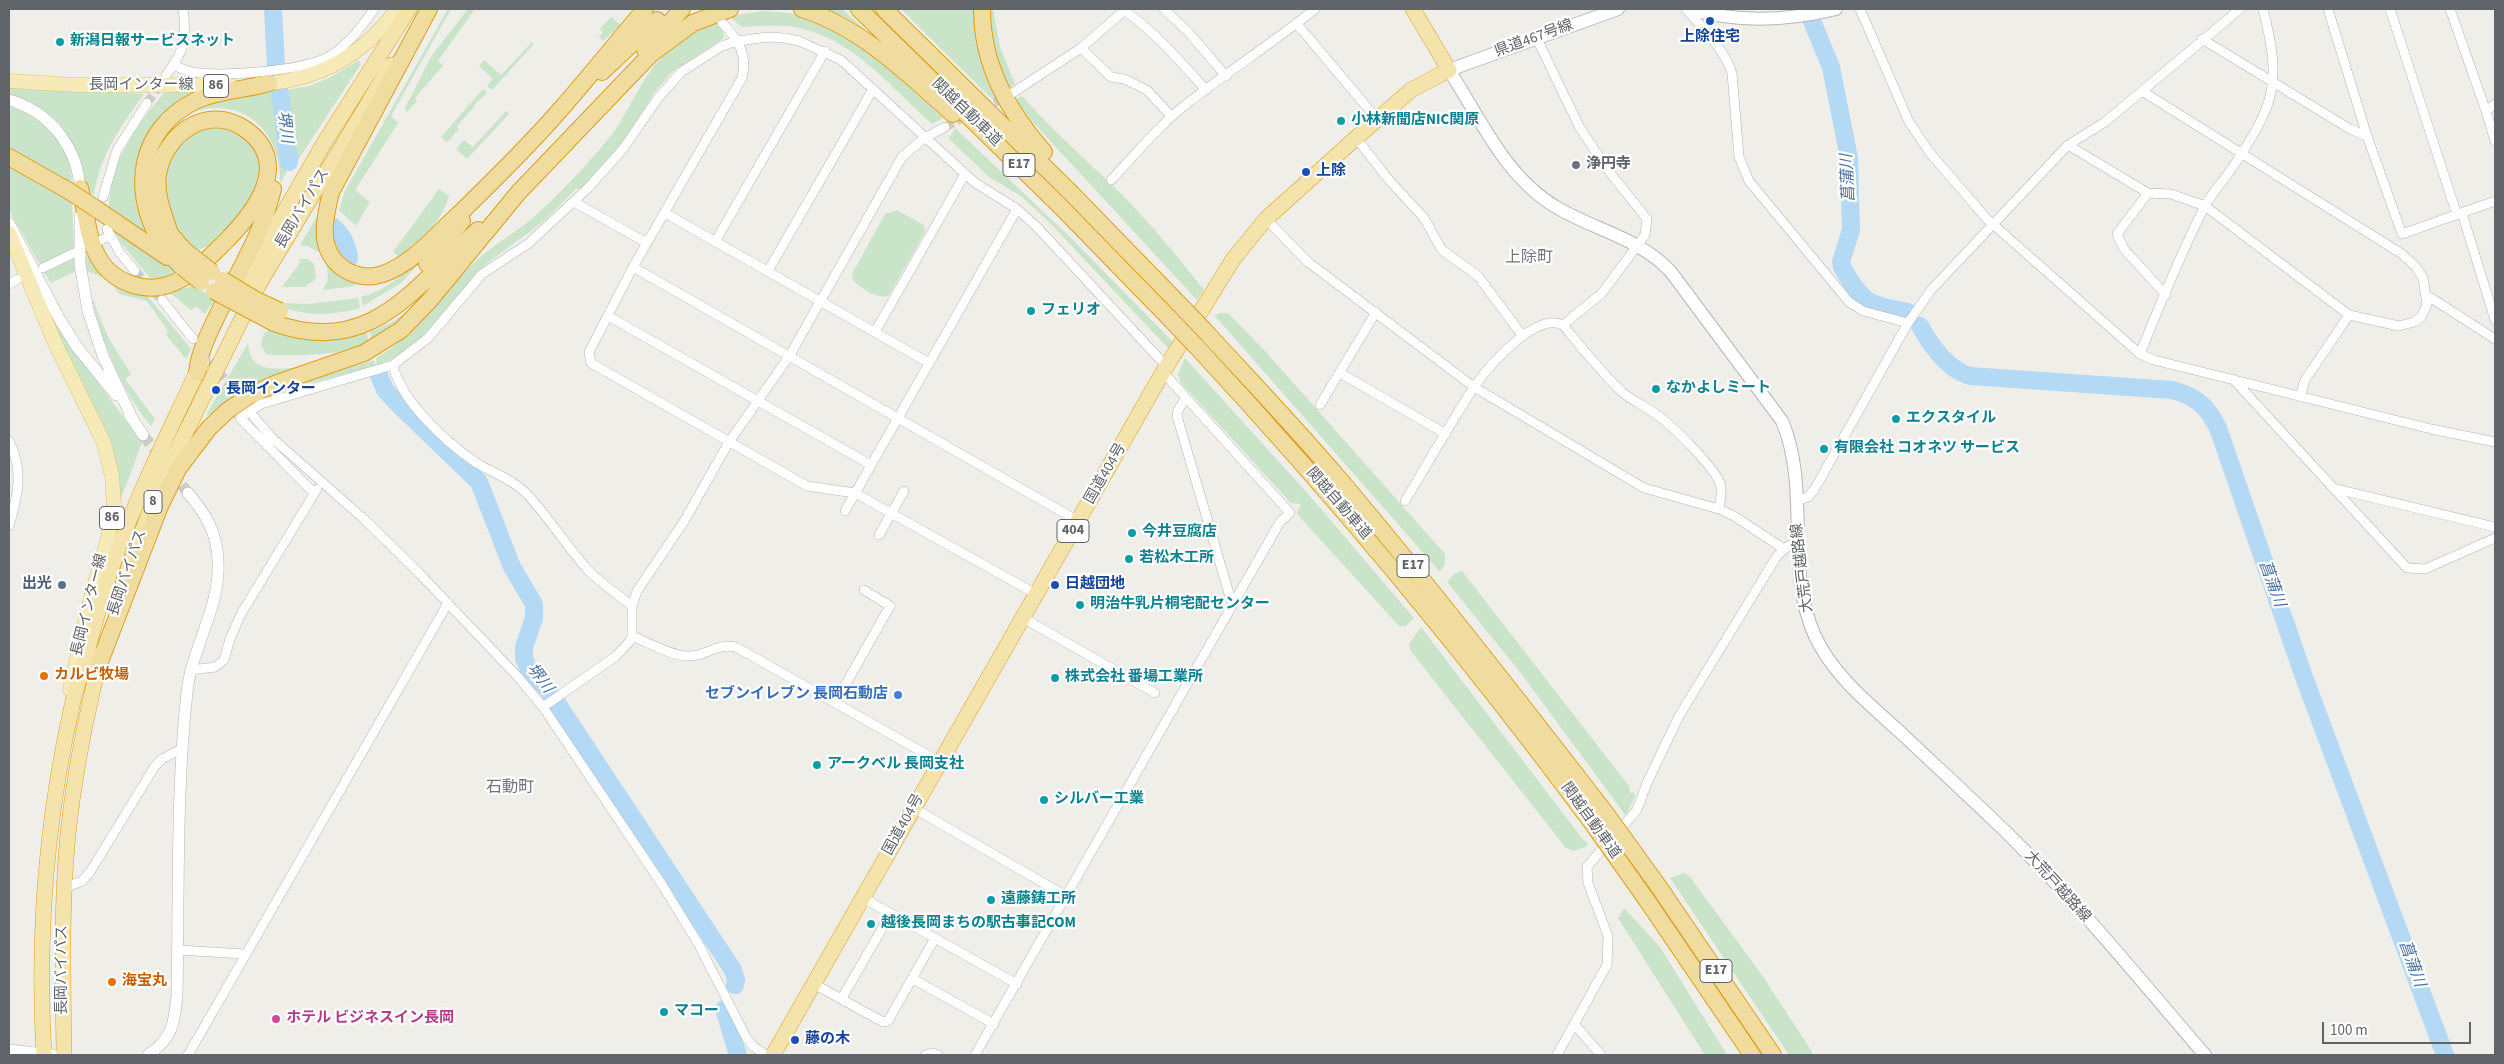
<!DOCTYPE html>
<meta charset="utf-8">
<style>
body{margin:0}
#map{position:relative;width:2504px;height:1064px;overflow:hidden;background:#f0eee9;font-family:"Source Sans 3",sans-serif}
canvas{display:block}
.frame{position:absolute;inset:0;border:10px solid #606367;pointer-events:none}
.scale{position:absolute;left:2322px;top:1022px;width:149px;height:22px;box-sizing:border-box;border:2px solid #606367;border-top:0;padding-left:6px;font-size:15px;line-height:18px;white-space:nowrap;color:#606367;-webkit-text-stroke:4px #fff;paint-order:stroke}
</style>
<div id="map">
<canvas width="2504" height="1064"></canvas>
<div class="frame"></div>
<div class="scale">100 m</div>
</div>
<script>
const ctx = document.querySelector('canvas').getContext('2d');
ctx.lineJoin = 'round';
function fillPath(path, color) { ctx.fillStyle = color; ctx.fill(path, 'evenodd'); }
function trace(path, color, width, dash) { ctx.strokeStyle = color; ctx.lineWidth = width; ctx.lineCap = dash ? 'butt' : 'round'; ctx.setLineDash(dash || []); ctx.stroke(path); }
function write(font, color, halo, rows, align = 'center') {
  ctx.font = font + ' "Source Sans 3","Noto Sans JP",sans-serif'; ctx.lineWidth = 4.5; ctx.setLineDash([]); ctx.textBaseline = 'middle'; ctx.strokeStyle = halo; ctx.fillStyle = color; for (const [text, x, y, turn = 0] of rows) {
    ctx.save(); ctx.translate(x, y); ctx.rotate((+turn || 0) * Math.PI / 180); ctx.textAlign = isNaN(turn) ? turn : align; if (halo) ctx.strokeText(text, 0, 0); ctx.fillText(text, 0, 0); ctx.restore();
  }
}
fillPath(new Path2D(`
 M448,9H451L391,116L398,123L355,190L370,202L356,226L339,210L345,191Z
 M468,9H475L438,61L443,66L415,98L417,101L406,113L405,108L432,55Z
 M826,9H842L871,35L846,18Z
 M901,9H975L997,94L991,98Z
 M988,9H993L1000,47L1015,84L1008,88L994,49Z
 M764,11C782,12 800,13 817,20C860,37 908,87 943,118L932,124C893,89 853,39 799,28C780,24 761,26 742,27L729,16Z
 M611,17L621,25L603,41L599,37L603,32L600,29Z
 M715,21L722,28L724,38L672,72L654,93L629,134L585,188L576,189L544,221L486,264L417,343L392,359L377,365L376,358C419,334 442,291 478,259C492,246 509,237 524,225C551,204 592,160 613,133C624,118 632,100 642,84C659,54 685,36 715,21Z
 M532,42L534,44L492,90L487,86L493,79L479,66L484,60L501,75Z
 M359,60L361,64L296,163L293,164L286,134L281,91L309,86L327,79Z
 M9,86L144,94C121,126 100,155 94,195L84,188C76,136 60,111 9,94Z
 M483,89L487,93L474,105L475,106L457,126L459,129L447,142L441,137Z
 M165,92H196L173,108L153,131V238L109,206C111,161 137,124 165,92Z
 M278,92L289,167L280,184C282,130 241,93 188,114C205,94 253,93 278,92Z
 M1022,96C1055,134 1094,166 1130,203C1156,230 1180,260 1204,290L1197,300L1030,119L1016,99Z
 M9,106C45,118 72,145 72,185L9,147Z
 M506,111L509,114L467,159L456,149L464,140L473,147Z
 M202,126L237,128L257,149L262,181L229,231H222L212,245L197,250L192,248L173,228L163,202L168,154Z
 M955,128L1073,240L1173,342L1170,347H1167L1049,222L1021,196L989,177L949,139Z
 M9,163L72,201L74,248L40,265L9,210Z
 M439,189L449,196C441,224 422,239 400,257L393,252Z
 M897,210L924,225L925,232L889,295C880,301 858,287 852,279L853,272L885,214Z
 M318,215L316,232L321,253L307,246L300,245Z
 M114,226L177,271L162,278L151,279L121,243L112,228Z
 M332,229C344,238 346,248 348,262L335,246Z
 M430,252L401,283L363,306L361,297C390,289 407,270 430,252Z
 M86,255L100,272L146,294L191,349L186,359L166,335L168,331L147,301L119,294C112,282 102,275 88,272L86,269Z
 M74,259L76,271L51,283L44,272Z
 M300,259H308L314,264L316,279L305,287H282L299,264Z
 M327,263L354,281L355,286L323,290L328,279Z
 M194,286L215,299L205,314L196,306L191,310L169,292Z
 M39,290L77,353L142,443L120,501L112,449L67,359Z
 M91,295L108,337L131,374L125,379L155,419L151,426C120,389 102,342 91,295Z
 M358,298L360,308C333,315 310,317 282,307L285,303L308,304Z
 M417,303L408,317L372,342L370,332L394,321Z
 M1219,313H1228L1265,351L1445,554V564L1440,572L1215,316Z
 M271,330L367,333L369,344C337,355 307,356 273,355L266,354L261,345L264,333Z
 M248,343C250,372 271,369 293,368L295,370L215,413L206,415Z
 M1185,358L1309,495L1414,618L1406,626H1399L1297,514L1301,504L1291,503L1181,383L1178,375Z
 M374,360L375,366L368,368L279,391L259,399L278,390Z
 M1462,571L1629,786L1630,793L1634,792L1635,796L1626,816L1520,672L1447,582L1454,574Z
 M1421,627L1581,837L1589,845L1574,851L1566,848L1410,650L1409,644Z
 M1684,873L1690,877L1762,975L1814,1055H1789L1670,878Z
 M1624,908L1660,947L1727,1055H1705L1618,918Z`), '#c9e4c9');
trace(new Path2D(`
 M273,9L276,66
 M1807,9L1831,67L1849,158L1851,230L1841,262L1842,267C1863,304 1868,304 1908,312
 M280,93L289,162
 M332,226C343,235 347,244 349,258
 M1920,326C1931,346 1947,369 1970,376L2172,390C2196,396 2207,406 2218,428L2304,677L2445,1055
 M378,373L385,390L396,402L479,482L512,567L534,604V618L524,647V658L529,670L549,691L733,970L736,980L735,985
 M724,1009L738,1055`), '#b3d9f5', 18);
trace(new Path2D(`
 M147,103L161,83
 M982,108L1009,95
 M945,127L970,114
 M135,271L162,300
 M202,350L243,403`), '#cccbc8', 9, [9, 4.5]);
trace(new Path2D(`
 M143,435L162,459
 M172,472L188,493`), '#cccbc8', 11, [11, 5.5]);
const minor = new Path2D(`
 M1164,9L1190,34L1226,76
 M1686,9C1703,29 1723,47 1732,73L1739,157L1749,181L1849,302L1863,311L1908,323
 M1860,9L1909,122L1930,153L1987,219L2140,354L2154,360L2431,429L2495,442
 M2328,9L2367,136L2402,234L2495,201
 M2390,9L2457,215
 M2450,9L2486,111
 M1124,10C1156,33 1180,61 1206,90
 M722,23C738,39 748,54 742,78L633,267L589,352L591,363L807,486L855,493L1036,594
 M1297,24L1377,119
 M2202,39L2350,129L2367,136
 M1081,48L1111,77L1124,79L1147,90L1171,116
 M174,65C180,68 186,71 192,72C221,77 300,71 326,58C346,48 362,27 374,9
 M166,75C184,53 187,38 183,9
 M1011,94L1081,48L1126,9
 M2495,104L2486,111L2495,141
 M1356,138L1389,180L1424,218L1442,250L1478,276L1522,335
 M2068,145L2148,193L2171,194L2205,206L2349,315L2399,326L2414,322L2421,317L2427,305L2423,278L2416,267L2402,254L2142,91
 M1111,180C1136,154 1160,124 1189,102C1230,70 1274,42 1315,9
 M2148,193L2117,234L2124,249L2166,295
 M103,197L117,150L147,103
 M574,202L647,243
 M665,213L929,363
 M2462,213L2495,320
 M1266,219L1308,262L1474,387L1644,488L1719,509L1734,516L1784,549
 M107,229L120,253L135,271
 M101,240L110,236
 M715,242L825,51
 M633,267L1078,521
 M43,268L74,253
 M768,271L873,89
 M9,284L18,279
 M2428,296L2495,339
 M162,300L193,339
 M608,316L871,465
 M1563,325C1582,348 1600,371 1622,392C1632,401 1646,406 1657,415C1673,426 1713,466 1720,483C1723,491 1720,500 1719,509
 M875,332L965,174
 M2140,354C2160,304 2180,255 2204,208C2210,195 2222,183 2230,171C2274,105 2283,87 2263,9
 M1340,373L1446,434
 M2233,379L2407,568L2425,569L2495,538
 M2300,397L2305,380L2349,315
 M1186,398L1178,410L1177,416L1232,604
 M1320,405L1376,312
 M254,417L271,437L365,520L419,573L518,677L543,707L661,883L699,945L747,1039L754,1047L766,1055
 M9,441C24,469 18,496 9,526
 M2333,488L2495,527
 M314,493L240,418L261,404L393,365
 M1405,501C1428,463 1450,424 1474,387C1488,367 1536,311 1563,325L1602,293L1645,235L1647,219L1608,170L1580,128L1537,39
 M1796,501L1808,497L1814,490L1908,323L1931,290L2068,145L2105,122L2240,9
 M845,511L1017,209
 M879,535L904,491
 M632,606C618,595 601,583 588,570C566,546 549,517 526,493C511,478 492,473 475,462C446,442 400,400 393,365L428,338L482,274L529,243L588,188L623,149L658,98L681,72L722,46L737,41L768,37L784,38L799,41L841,60L974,182L1017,209L1037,227L1167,367
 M1023,618L1155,693
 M632,636C647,642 672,656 687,656C707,657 714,643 736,647L940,762
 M191,670L215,667L224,660L230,639L241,614L317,489
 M835,703L890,606L864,590
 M543,707L616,656L630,641L632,636V606L637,591L683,523L729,442L790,355L902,157L923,139L945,127
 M915,809L1066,896
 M1617,833L1637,810L1647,783L1679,716L1777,556L1788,546L1799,544
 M64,888L82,881L90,872L155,766L162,759L181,749
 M863,898L1017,984
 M178,950L244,954
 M913,979L994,1024
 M814,984L883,1022L888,1021L935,938
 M842,998L891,913
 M1575,1025L1601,1055
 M188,1055L448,603
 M925,1055L933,1053L938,1055
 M975,1055L1280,522L1290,513L1163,372
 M1557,1055L1607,965L1608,936L1588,883L1587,867L1608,842`);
const tertiary = new Path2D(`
 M9,100C50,111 80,150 80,193
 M80,217V264L88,311L103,356L133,420
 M9,223L60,320L77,347L116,395
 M129,414L143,435
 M9,1050L53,1055
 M148,1055C173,1038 174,1024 177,996C179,895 176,793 187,692C192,647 221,606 218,560C217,532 205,513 188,493`);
const secondary = new Path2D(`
 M1618,9L1449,70C1480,118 1505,177 1556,207C1594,230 1640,238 1671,272L1782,421C1811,488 1784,569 1815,636C1833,675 1868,703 1899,731C1936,766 1973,800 2009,835C2079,904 2141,981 2205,1055
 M1689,9C1738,23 1787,21 1836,9`);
const primary = new Path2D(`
 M9,81L76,85H230
 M259,84C318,81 363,56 397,9
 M9,233L55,343L104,443L112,476L114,505L108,538L92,593L70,689`);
const trunk = new Path2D(`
 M233,301L324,143L409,9
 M123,583L160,484L259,284L391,65
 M44,1055C37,938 46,821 72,706C75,689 82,673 86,656C96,619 105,583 119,547C143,482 173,424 202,361
 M64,1055C63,971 60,885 72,801C79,751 89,702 102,653
 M773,1055L1163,372L1234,258L1266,219L1356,138L1411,90L1449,70L1413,9`);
const motorway = new Path2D(`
 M429,9L331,192C325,217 317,247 340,266C352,276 368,279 383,274C412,264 435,236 457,216C492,182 528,147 560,110C589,77 617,42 645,9
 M802,9C861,27 907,74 953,114
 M859,9L1061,207L1175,324
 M884,9L1070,192L1186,311
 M982,9C982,65 1008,111 1044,152
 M645,50L682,9
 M602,72L657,20
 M9,157L69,191
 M80,188C87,214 87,246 105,267C118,282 140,290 160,287C185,283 207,260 224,243C254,213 294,163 245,129C207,103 165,134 158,174C155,195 164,216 171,236
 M98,210L167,257
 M165,228L184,250L193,257
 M427,264L462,221
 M182,267C174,259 165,251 160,241C130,189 139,129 195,101C218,90 245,90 269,83
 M274,323C371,358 414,287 478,230
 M1204,330C1250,380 1297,429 1341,481C1433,590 1520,702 1607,815
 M1195,345C1337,498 1471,659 1595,827
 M197,373C199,351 210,331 219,312C238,272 263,232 273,189
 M99,664L160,506L178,469L209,428L227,411L249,396L277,383L364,353L401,330L430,300L518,193L651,54L693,23L730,9
 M1659,887L1773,1055
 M1646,899L1752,1055`);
trace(minor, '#b3b5b9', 10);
trace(tertiary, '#b3b5b9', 12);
trace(secondary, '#b5b7bb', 14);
trace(primary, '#e1c171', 15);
trace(trunk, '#dc9f1d', 16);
trace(motorway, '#dc9f1d', 18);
trace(minor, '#fff', 9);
trace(tertiary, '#fff', 11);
trace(secondary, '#fff', 12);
trace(primary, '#f6ebb8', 14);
trace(trunk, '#f4e4ac', 15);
trace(motorway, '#f1dc9f', 16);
const motorwayBridge = new Path2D(`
 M69,191L98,210
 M193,257L212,272
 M182,267L201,282
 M223,280L256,300L280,311
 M214,291L274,323
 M1186,311L1204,330
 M1175,324L1195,345
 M1607,815L1659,887
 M1595,827L1646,899`);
trace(motorwayBridge, '#dc9f1d', 18, []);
trace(motorwayBridge, '#f1dc9f', 16);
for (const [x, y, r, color] of [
 [1710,21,5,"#1a4fb4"],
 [60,42,5,"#0f9aa8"],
 [1341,121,5,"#0f9aa8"],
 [1576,165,5,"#6b7280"],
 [1306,172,5,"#1a4fb4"],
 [1031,311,5,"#0f9aa8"],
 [1656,389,5,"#0f9aa8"],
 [216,390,5,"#1a4fb4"],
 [1896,419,5,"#0f9aa8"],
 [1824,449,5,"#0f9aa8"],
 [1132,533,5,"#0f9aa8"],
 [1129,559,5,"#0f9aa8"],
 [62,585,5,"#5c6f8a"],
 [1055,585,5,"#1a4fb4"],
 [1080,605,5,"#0f9aa8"],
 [44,676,5,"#e8710a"],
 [1055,678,5,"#0f9aa8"],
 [898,695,5,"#3f7fe0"],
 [817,765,5,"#0f9aa8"],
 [1044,800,5,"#0f9aa8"],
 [991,900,5,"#0f9aa8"],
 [871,924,5,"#0f9aa8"],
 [112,982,5,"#e8710a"],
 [664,1012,5,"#0f9aa8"],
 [276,1019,5,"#d1479c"],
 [795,1040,5,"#1a4fb4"]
]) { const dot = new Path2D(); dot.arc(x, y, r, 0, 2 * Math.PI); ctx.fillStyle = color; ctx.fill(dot); trace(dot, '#fff', 2); }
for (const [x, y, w] of [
 [216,86,25],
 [1019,165,32],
 [153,502,18],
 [112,518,25],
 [1073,531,32],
 [1413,566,32],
 [1716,971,32]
]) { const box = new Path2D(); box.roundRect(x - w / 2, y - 11.5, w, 23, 4); ctx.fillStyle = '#fff'; ctx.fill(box); trace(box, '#606367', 1); }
write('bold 14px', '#606367', null, [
 ["86",216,86],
 ["E17",1019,165],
 ["8",153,502],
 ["86",112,518],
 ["404",1073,531],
 ["E17",1413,566],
 ["E17",1716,971]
]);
write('bold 15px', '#164399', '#fff', [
 ["上除住宅",1710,38,"center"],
 ["上除",1316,172],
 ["長岡インター",226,390],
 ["日越団地",1065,585],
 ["藤の木",805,1040]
], 'left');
write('15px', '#606367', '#fff', [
 ["県道467号線",1534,39,-20],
 ["長岡インター線",141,86],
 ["関越自動車道",966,113,44],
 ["長岡バイパス",303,209,-59],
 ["国道404号",1106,474,-60],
 ["関越自動車道",1338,504,49],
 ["大荒戸越路線",1803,568,-97],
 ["長岡バイパス",128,573,-71],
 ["長岡インター線",90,605,-76],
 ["関越自動車道",1590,821,54],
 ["国道404号",904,825,-61],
 ["大荒戸越路線",2057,887,48],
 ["長岡バイパス",63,970,-90]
]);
write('bold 15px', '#0d838f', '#fff', [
 ["新潟日報サービスネット",70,42],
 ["小林新聞店NIC関原",1351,121],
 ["フェリオ",1041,311],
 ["なかよしミート",1666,389],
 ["エクスタイル",1906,419],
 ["有限会社 コオネツ サービス",1834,449],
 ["今井豆腐店",1142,533],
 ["若松木工所",1139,559],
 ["明治牛乳片桐宅配センター",1090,605],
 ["株式会社 番場工業所",1065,678],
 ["アークベル 長岡支社",827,765],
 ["シルバー工業",1054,800],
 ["遠藤鋳工所",1001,900],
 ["越後長岡まちの駅古事記COM",881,924],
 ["マコー",674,1012]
], 'left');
write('bold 15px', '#5b616d', '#fff', [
 ["浄円寺",1586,165]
], 'left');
write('bold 15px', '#4e5e75', '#fff', [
 ["出光",52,585]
], 'right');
write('bold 15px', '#c56008', '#fff', [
 ["カルビ牧場",54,676],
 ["海宝丸",122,982]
], 'left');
write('bold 15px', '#366cbe', '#fff', [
 ["セブンイレブン 長岡石動店",888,695]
], 'right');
write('bold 15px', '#b23c85', '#fff', [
 ["ホテル ビジネスイン長岡",286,1019]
], 'left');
write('italic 16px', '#4d749e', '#fff', [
 ["堺川",284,127,83],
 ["菖蒲川",1849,178,-93],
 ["菖蒲川",2271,584,70],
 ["堺川",539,679,53],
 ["菖蒲川",2411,964,70]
]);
write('16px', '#717579', '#fff', [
 ["上除町",1529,258],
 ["石動町",510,788]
]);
</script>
